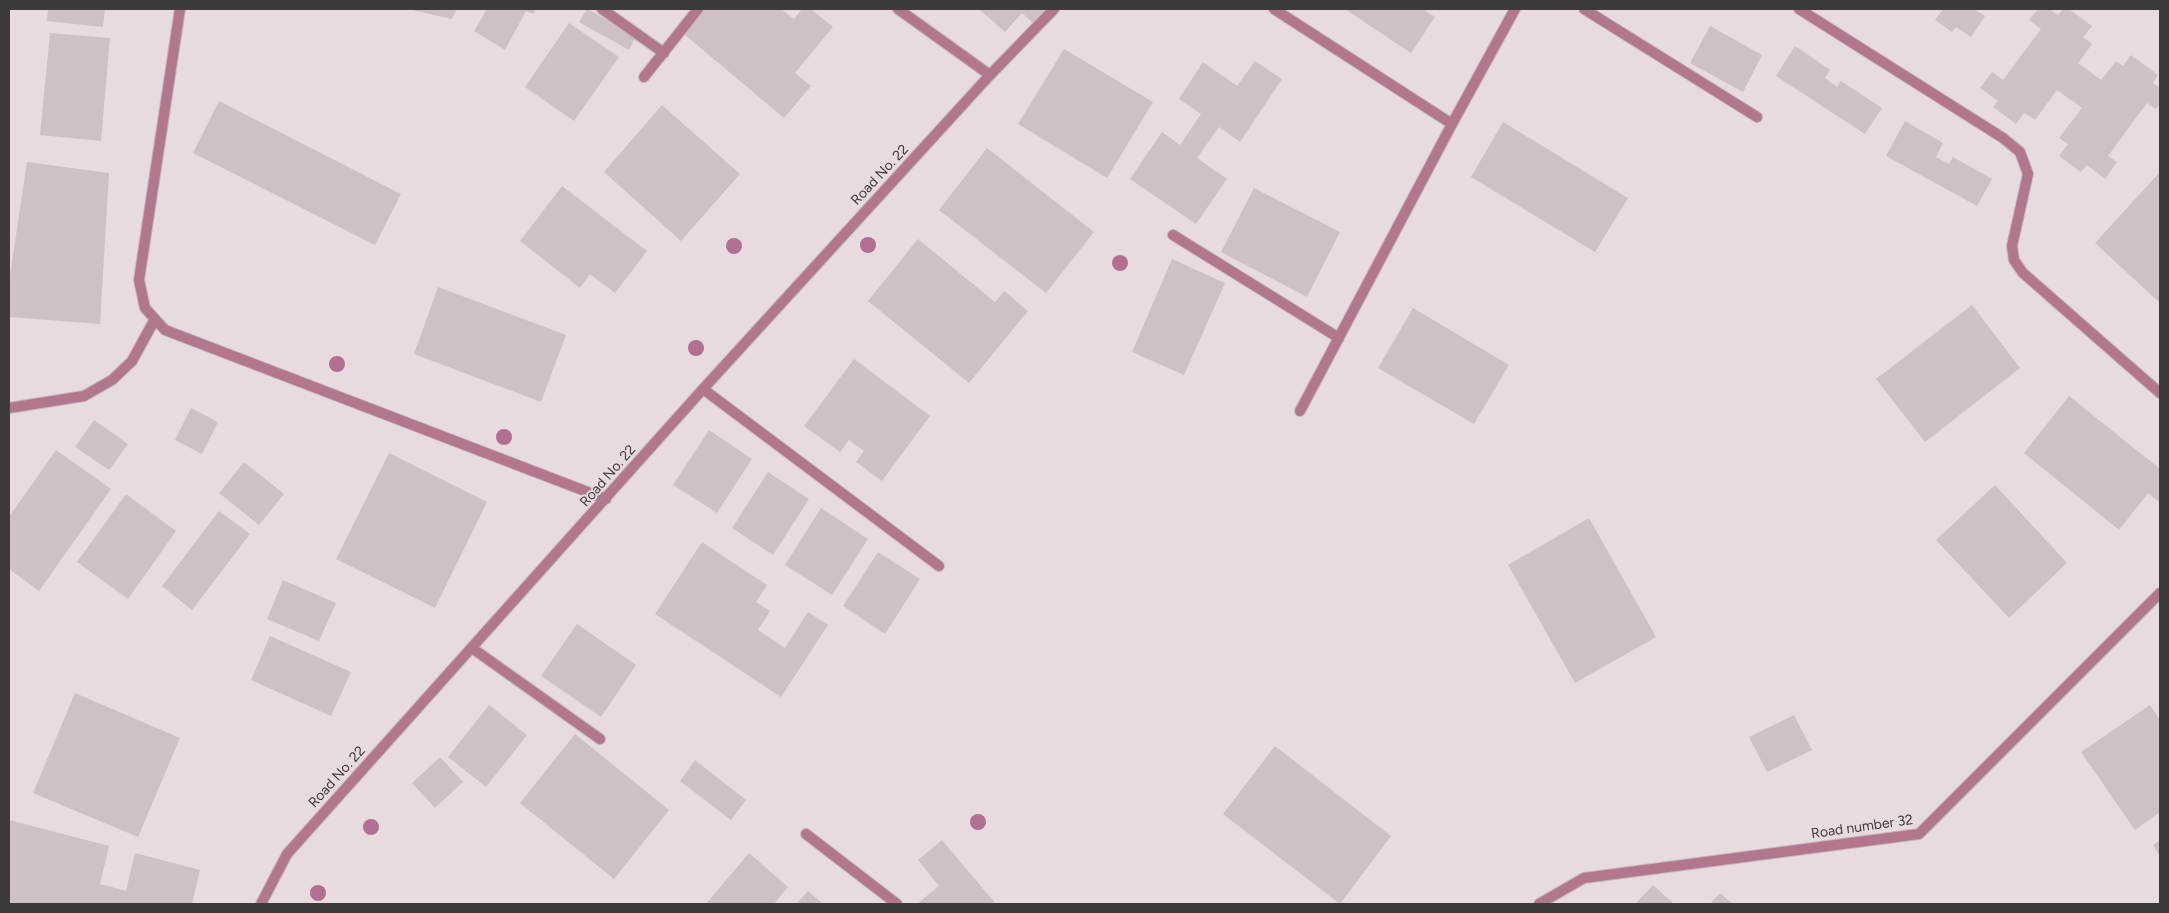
<!DOCTYPE html>
<style>
body{margin:0}
#map{position:relative;width:2169px;height:913px;overflow:hidden;background:#e8dbe0;font-family:Figtree,sans-serif}
canvas{display:block}
.frame{position:absolute;inset:0;border:10px solid #3e393b;pointer-events:none}
</style>
<div id="map">
<canvas width="2169" height="913"></canvas>
<div class="frame"></div>
</div>
<script>
const ctx = document.querySelector('canvas').getContext('2d');
ctx.lineJoin = 'round';
function fillPath(path, color) { ctx.fillStyle = color; ctx.fill(path, 'evenodd'); }
function trace(path, color, width, dash) { ctx.strokeStyle = color; ctx.lineWidth = width; ctx.lineCap = dash ? 'butt' : 'round'; ctx.setLineDash(dash || []); ctx.stroke(path); }
function write(font, color, halo, rows, align = 'center') {
  ctx.font = font + ' Figtree,sans-serif'; ctx.lineWidth = 4; ctx.setLineDash([]); ctx.textBaseline = 'middle'; ctx.strokeStyle = halo; ctx.fillStyle = color; for (const [text, x, y, turn = 0] of rows) {
    ctx.save(); ctx.translate(x, y); ctx.rotate((+turn || 0) * Math.PI / 180); ctx.textAlign = isNaN(turn) ? turn : align; if (halo) ctx.strokeText(text, 0, 0); ctx.fillText(text, 0, 0); ctx.restore();
  }
}
fillPath(new Path2D(`
 M48,9H105L103,27L47,21Z
 M408,9H457L452,19Z
 M487,9H536L533,14L526,11L505,50L474,31Z
 M587,9L636,36L629,50L579,22Z
 M705,9H781L794,19L802,9H811L833,27L795,73L811,86L784,118L684,34Z
 M979,9H1045L1033,23L1022,13L1005,32Z
 M1345,9H1423L1435,17L1411,53Z
 M1943,9H1974L1985,16L1971,37L1956,27L1952,32L1935,20Z
 M2038,9H2049L2058,15L2063,9H2069L2092,26L2083,37L2092,44L2078,63L2101,80L2116,61L2123,66L2131,55L2158,75L2153,83L2160,88V103L2156,109L2147,103L2108,156L2117,162L2105,179L2087,165L2081,172L2059,156L2068,144L2059,138L2082,108L2057,90L2035,120L2024,113L2016,124L1993,107L1998,101L1980,88L1992,72L2003,80L2041,29L2029,20Z
 M569,23L619,57L574,121L525,87Z
 M1710,26L1762,55L1743,92L1690,63Z
 M50,33L110,38L101,141L40,135Z
 M1795,46L1830,70L1825,78L1837,87L1841,81L1882,108L1865,134L1776,76Z
 M1064,49L1153,102L1107,178L1018,124Z
 M1255,61L1282,79L1240,142L1219,127L1197,158L1227,179L1196,224L1130,179L1162,132L1180,145L1201,114L1179,99L1203,62L1237,86Z
 M219,101L401,194L375,245L193,153Z
 M662,105L740,174L681,241L604,172Z
 M1905,121L1943,143L1936,157L1949,164L1953,157L1992,179L1977,206L1886,156Z
 M1503,122L1628,198L1595,252L1471,177Z
 M987,148L1094,232L1046,293L939,210Z
 M27,162L109,173L100,324L9,317V282Z
 M2159,173L2160,174V303L2095,243Z
 M562,186L647,251L615,293L590,274L580,288L520,241Z
 M1254,188L1340,232L1307,297L1221,252Z
 M918,239L995,302L1004,291L1028,311L969,383L868,301Z
 M1172,259L1225,283L1184,375L1132,352Z
 M438,287L566,335L541,402L414,354Z
 M1972,305L2020,368L1925,442L1876,379Z
 M1413,308L1509,365L1474,424L1378,368Z
 M854,359L930,416L882,481L856,462L864,451L849,440L840,452L804,426Z
 M2069,396L2160,469V503L2148,493L2119,530L2024,453Z
 M191,408L218,422L202,454L175,440Z
 M94,420L128,444L109,470L75,447Z
 M709,430L752,459L717,513L673,485Z
 M56,450L111,489L39,591L9,569V517Z
 M389,453L487,502L435,608L336,559Z
 M244,462L284,494L259,525L219,493Z
 M768,472L809,499L773,555L732,528Z
 M1995,485L2067,563L2009,618L1936,540Z
 M126,494L176,531L128,599L77,562Z
 M821,508L868,539L832,595L785,565Z
 M219,511L250,534L192,610L162,586Z
 M1589,518L1656,637L1575,683L1508,565Z
 M702,542L767,585L756,602L770,611L758,630L785,648L808,612L828,625L781,697L655,614Z
 M878,552L920,579L885,634L843,606Z
 M283,580L336,603L319,641L267,619Z
 M577,624L636,665L601,717L541,676Z
 M270,636L351,672L331,716L251,680Z
 M75,693L180,738L138,837L33,793Z
 M489,705L527,735L486,787L448,757Z
 M2150,705L2160,720V812L2135,830L2081,752Z
 M1794,715L1812,750L1767,772L1749,737Z
 M575,734L669,810L614,879L520,803Z
 M1275,746L1391,836L1340,904L1223,814Z
 M440,757L463,782L435,808L412,783Z
 M695,760L746,800L731,820L680,781Z
 M9,820L109,846L100,884L126,891L135,853L200,870L192,904H9Z
 M942,840L996,904H919L918,903L939,886L918,860Z
 M2160,840V856L2153,845Z
 M749,853L788,887L774,904H706Z
 M1653,885L1674,904H1635Z
 M808,891L823,904H796Z
 M1720,893L1733,904H1710Z`), '#cdc1c5');
const lane = new Path2D(`
 M1274,9L1452,124
 M1584,9L1757,117
 M990,75L1054,9
 M1173,235L1339,338
 M1300,411L1452,124L1515,9
 M472,648L600,739`);
const street = new Path2D(`
 M180,9L139,280L145,308L165,330L606,499
 M602,9L664,53
 M1799,9L2003,138L2020,152L2028,174L2012,246L2014,260L2023,273L2160,393
 M644,77L698,9
 M703,389L939,566
 M9,408L84,396L112,380L132,361L155,319
 M806,834L897,904
 M261,904L287,854L703,389L990,75L898,9
 M1539,904L1584,878L1919,834L2160,593`);
trace(lane, '#c3b7bc', 12);
trace(street, '#c3b7bc', 12);
trace(lane, '#b2768f', 10);
trace(street, '#b2768f', 10);
ctx.fillStyle = '#b16f92';
for (const [x, y] of [
 [868,245],
 [734,246],
 [1120,263],
 [696,348],
 [337,364],
 [504,437],
 [978,822],
 [371,827],
 [318,893]
]) { ctx.beginPath(); ctx.arc(x, y, 8, 0, 2 * Math.PI); ctx.fill(); }
write('14px', '#3e393b', '#e8dbe0', [
 ["Road No. 22",880,175,-47],
 ["Road No. 22",608,476,-49],
 ["Road No. 22",337,777,-48],
 ["Road number 32",1862,827,-8]
]);
</script>
